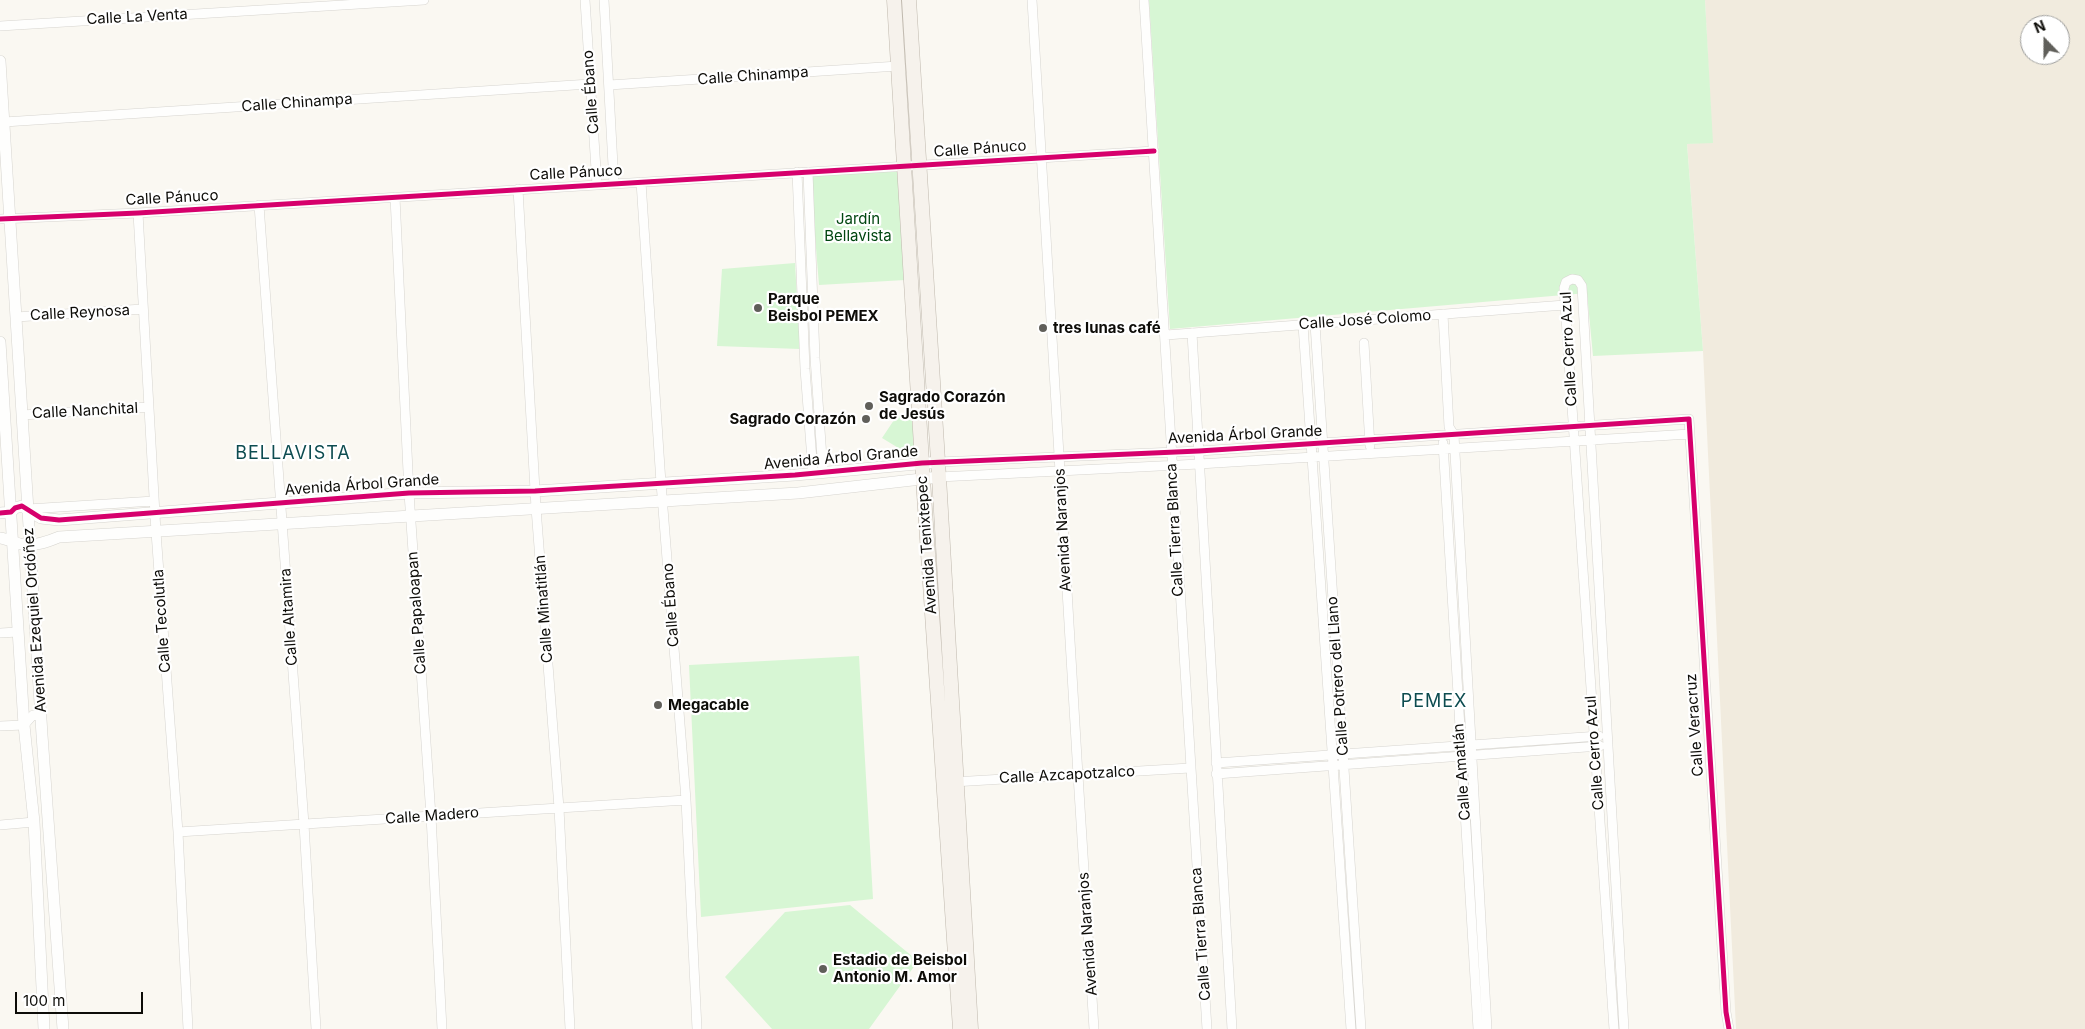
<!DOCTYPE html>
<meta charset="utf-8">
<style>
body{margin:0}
#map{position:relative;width:2085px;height:1029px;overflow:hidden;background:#faf8f2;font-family:Inter,sans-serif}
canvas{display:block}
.north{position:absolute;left:2020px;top:15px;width:50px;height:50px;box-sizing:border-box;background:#fff;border:1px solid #9e9e9c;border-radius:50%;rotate:338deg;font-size:14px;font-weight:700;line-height:20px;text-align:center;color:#0d0c08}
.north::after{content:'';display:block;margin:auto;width:18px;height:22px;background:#605f5a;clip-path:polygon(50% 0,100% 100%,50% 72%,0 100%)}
.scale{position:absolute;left:15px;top:992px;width:128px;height:22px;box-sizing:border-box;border:2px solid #0d0c08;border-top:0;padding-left:6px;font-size:15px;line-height:18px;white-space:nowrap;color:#0d0c08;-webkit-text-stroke:4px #fff;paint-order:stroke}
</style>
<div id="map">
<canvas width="2085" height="1029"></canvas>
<div class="north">N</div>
<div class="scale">100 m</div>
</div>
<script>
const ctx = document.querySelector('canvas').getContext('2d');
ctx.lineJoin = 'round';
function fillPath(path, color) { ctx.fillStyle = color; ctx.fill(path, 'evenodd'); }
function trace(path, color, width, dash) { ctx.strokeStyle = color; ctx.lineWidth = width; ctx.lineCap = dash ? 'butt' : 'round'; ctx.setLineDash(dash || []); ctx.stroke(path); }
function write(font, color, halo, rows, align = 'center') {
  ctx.font = font + ' Inter,sans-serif'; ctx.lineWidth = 4.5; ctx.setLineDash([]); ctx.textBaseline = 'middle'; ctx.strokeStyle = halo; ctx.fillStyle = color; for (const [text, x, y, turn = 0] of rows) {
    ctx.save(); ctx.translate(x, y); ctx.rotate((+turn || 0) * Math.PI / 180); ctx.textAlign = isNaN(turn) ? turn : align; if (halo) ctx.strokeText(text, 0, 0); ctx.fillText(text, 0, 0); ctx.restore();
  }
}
fillPath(new Path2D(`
 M1705,0H2085V1029H1736L1703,351L1687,144L1712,142ZM2030,25H2060V55H2030Z`), '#f1ebde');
fillPath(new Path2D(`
 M1149,0H1705L1713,143L1687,144L1703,351L1593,356L1587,293L1170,329Z
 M900,169L905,280L819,285L810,174Z
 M795,263L800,349L717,346L722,269Z
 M912,413L915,458L882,438L896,417Z
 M859,656L873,899L701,917L689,665Z
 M850,905L918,961L869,1029H772L725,977L785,912Z`), '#d7f6d4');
const minor = new Path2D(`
 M585,0L597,185
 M604,0L614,184
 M1032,0L1078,775L1094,1029
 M1144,0C1166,343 1185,686 1207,1029
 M0,26L424,0
 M609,85L898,66
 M4,122L590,84
 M797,172L805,369L813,473
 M808,172L815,358L823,472
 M641,182L661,483L686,800L697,1029
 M518,189L536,508L559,808L570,1029
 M395,197L409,493L431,816L442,1029
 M259,205L304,824L316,1029
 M138,213L156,532L178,832L188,1029
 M0,219L138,213L1154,151
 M1443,314L1449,427L1454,435L1487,1029
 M16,317L143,309
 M1315,324L1361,1029
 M1303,325L1351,1029
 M1192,333L1232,1029
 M1166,335L1565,305
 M1364,343L1370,446
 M22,415L149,407
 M1443,443L1478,1029
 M939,462L1199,451L1689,419L1726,1012L1729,1029
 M939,477L1199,464L1690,434
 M28,509L154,501
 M0,633L18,632
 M24,725L33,715L41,716
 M0,726L24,725
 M1216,763L1599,736
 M1216,774L1600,746
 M953,782L1190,768
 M0,825L34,822
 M178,832L686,800
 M1614,1029L1564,288L1566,282L1572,279L1578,280L1582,286L1624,1029`);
const tertiary = new Path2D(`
 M0,61L42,735L63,1029
 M0,342L24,725L34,822L44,1029
 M0,513L11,512L15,508L22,506L41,518L59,520L409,493L535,491L795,475L939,462
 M0,538C7,539 13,542 20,544C33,547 47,542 59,537L798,493L939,477`);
const primary = new Path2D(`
 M894,0L923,479L960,1029
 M909,0L939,477L971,1029`);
trace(minor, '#d6d4cf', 10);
trace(tertiary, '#d6d4cf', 12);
trace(primary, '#bfb8ad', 15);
trace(minor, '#fefefd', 9);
trace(tertiary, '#fefefd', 11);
trace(primary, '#f6f2ec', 14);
trace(new Path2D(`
 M0,219L138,213L1154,151
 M0,513L11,512L15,508L22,506L41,518L59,520L409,493L535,491L795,475L922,463L1199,451L1689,419L1726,1012L1729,1029`), '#d6006c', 5);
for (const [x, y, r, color] of [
 [758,308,5,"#605f5a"],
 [1043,328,5,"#605f5a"],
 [869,406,5,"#605f5a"],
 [866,419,5,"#605f5a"],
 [658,705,5,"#605f5a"],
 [823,969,5,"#605f5a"]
]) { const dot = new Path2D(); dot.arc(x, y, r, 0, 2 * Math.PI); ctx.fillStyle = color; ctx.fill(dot); trace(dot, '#fff', 2); }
write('15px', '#0d0c08', '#fff', [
 ["Calle La Venta",137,17,-3],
 ["Calle Chinampa",753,76,-4],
 ["Calle Ébano",591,92,-94],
 ["Calle Chinampa",297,103,-4],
 ["Calle Pánuco",980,149,-4],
 ["Calle Pánuco",576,173,-3],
 ["Calle Pánuco",172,198,-3],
 ["Calle Reynosa",80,313,-3],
 ["Calle José Colomo",1365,320,-4],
 ["Calle Cerro Azul",1569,349,-93],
 ["Calle Nanchital",85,411,-3],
 ["Avenida Árbol Grande",1245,435,-3],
 ["Avenida Árbol Grande",841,458,-5],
 ["Avenida Árbol Grande",362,485,-4],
 ["Avenida Naranjos",1063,530,-93],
 ["Calle Tierra Blanca",1175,530,-93],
 ["Avenida Tenixtepec",927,545,-94],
 ["Calle Ébano",671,605,-94],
 ["Calle Minatitlán",544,609,-94],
 ["Calle Papaloapan",417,613,-94],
 ["Calle Altamira",289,617,-94],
 ["Avenida Ezequiel Ordóñez",35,620,-94],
 ["Calle Tecolutla",162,621,-94],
 ["Calle Potrero del Llano",1338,676,-94],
 ["Calle Veracruz",1695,725,-94],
 ["Calle Cerro Azul",1595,753,-94],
 ["Calle Amatlán",1462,772,-94],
 ["Calle Azcapotzalco",1067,775,-3],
 ["Calle Madero",432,816,-4],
 ["Avenida Naranjos",1088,934,-94],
 ["Calle Tierra Blanca",1201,934,-94]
]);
write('15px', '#004610', '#fff', [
 ["Jardín",858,219],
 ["Bellavista",858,236]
]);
write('bold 15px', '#0d0c08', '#fff', [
 ["Parque",768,299],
 ["Beisbol PEMEX",768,316],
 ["tres lunas café",1053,328],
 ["Sagrado Corazón",879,397],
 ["de Jesús",879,414],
 ["Sagrado Corazón",856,419,"right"],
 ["Megacable",668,705],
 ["Estadio de Beisbol",833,960],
 ["Antonio M. Amor",833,977]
], 'left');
ctx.letterSpacing = '1px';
write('18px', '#0d4c50', '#fff', [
 ["BELLAVISTA",293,454],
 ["PEMEX",1434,702]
]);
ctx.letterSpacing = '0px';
</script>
